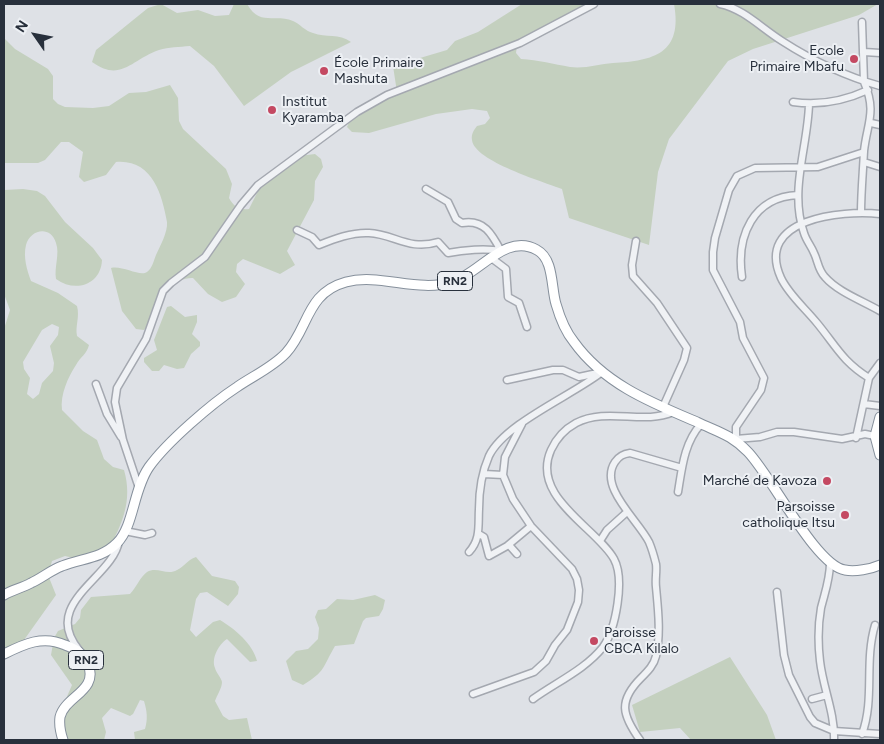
<!DOCTYPE html>
<meta charset="utf-8">
<style>
body{margin:0}
#map{position:relative;width:884px;height:744px;overflow:hidden;background:#dee1e6;font-family:Figtree,sans-serif}
canvas{display:block}
.frame{position:absolute;inset:0;border:5px solid #28303c;pointer-events:none}
.north{position:absolute;left:10px;top:10px;width:50px;height:50px;-webkit-text-stroke:4px #edf0f4;paint-order:stroke;rotate:303deg;font-size:14px;font-weight:700;line-height:20px;text-align:center;color:#28303c}
.north::after{content:'';display:block;margin:auto;width:18px;height:22px;background:#28303c;clip-path:polygon(50% 0,100% 100%,50% 72%,0 100%)}
</style>
<div id="map">
<canvas width="884" height="744"></canvas>
<div class="frame"></div>
<div class="north">N</div>
</div>
<script>
const ctx = document.querySelector('canvas').getContext('2d');
ctx.lineJoin = 'round';
function fillPath(path, color) { ctx.fillStyle = color; ctx.fill(path, 'evenodd'); }
function trace(path, color, width, dash) { ctx.strokeStyle = color; ctx.lineWidth = width; ctx.lineCap = dash ? 'butt' : 'round'; ctx.setLineDash(dash || []); ctx.stroke(path); }
function write(font, color, halo, rows, align = 'center') {
  ctx.font = font + ' Figtree,sans-serif'; ctx.lineWidth = 4; ctx.setLineDash([]); ctx.textBaseline = 'middle'; ctx.strokeStyle = halo; ctx.fillStyle = color; for (const [text, x, y, turn = 0] of rows) {
    ctx.save(); ctx.translate(x, y); ctx.rotate((+turn || 0) * Math.PI / 180); ctx.textAlign = isNaN(turn) ? turn : align; if (halo) ctx.strokeText(text, 0, 0); ctx.fillText(text, 0, 0); ctx.restore();
  }
}
fillPath(new Path2D(`
 M161,4L177,13L198,10L215,16L229,15L234,4H247C260,27 275,13 293,21C300,24 305,31 313,33C326,38 339,33 351,42L291,72L244,106L214,66L190,46C179,47 169,47 159,50C132,59 121,83 92,62L96,50L148,8Z
 M522,4H601L549,24L517,46L516,53L521,59C538,60 554,64 570,67C585,69 599,64 613,63C654,61 683,53 674,4H878L859,15L753,49L728,61L669,139L658,172L649,245L569,218L562,189C544,182 474,161 472,140C471,134 474,130 477,126L485,124L490,118L487,111L472,109L436,114L369,133L352,132L347,127L350,120L397,92L393,66L447,50L455,41L478,32Z
 M4,38L15,49L48,69L53,76V99L58,104L65,107L93,108L109,106L129,93L146,92L170,85L178,98L179,121L183,129L226,169L232,184L229,198C234,207 239,210 249,209L261,185L299,156L315,154L321,159L323,167L315,181L314,200L287,251L295,265L280,274L243,259L237,264L236,272L245,284L236,297L222,302L208,294L193,278C177,277 162,292 156,305C152,315 151,323 144,330L136,329L122,311L111,268C122,265 140,277 147,272C152,269 154,260 156,255C160,246 168,232 167,222C162,194 152,159 116,162L106,175L84,182L79,177L83,152L69,142H61L45,160L38,163H4Z
 M23,189L37,191L45,196L65,222L93,248L102,260C101,285 75,293 56,279C54,267 60,254 56,243C51,225 30,229 26,245C23,257 27,270 31,281L58,293L77,306C80,317 75,326 77,336L89,345C87,354 80,357 76,365C68,377 60,395 62,410L83,431L97,440L104,459L113,467L124,470C133,501 122,525 107,552L87,561L65,556L52,561L48,575L56,595L19,647L4,659V329L10,310L4,294V190ZM52,324L59,327L58,335L50,346L54,363L53,371L42,383L39,394L33,399L27,394L30,378L24,369L23,362L42,330Z
 M171,306L185,317L197,315V322L192,334L200,342V346L191,354L184,368L177,369L164,365L159,371H152L144,362V358L157,350L154,340L167,307Z
 M196,557L212,576L235,581L239,587L238,594L228,606L207,592L200,593L196,599L190,630L196,637L213,622L220,620C235,629 253,644 257,661L250,662L227,639C219,644 211,658 215,668C216,673 221,677 222,682C222,688 217,695 215,701L223,716L229,720L247,718L252,740H135L134,732L145,729C148,719 147,711 144,701L140,700L133,714L130,716L111,708L102,718L106,732L104,740H63L62,708L72,685L51,655L54,638L58,631L75,624L80,618L81,610L91,597L130,594C136,588 140,577 147,572C157,566 167,576 177,570C185,566 187,560 196,557Z
 M375,595L385,600L383,609L379,616L366,618L363,621L354,644L335,646C322,668 326,671 303,685L292,680L286,661L296,651L308,649L318,639L319,628L315,617L318,610L326,609L337,599L353,600Z
 M730,657L767,715L776,740H691L680,728L640,732L632,705Z`), '#c4d0bf');
const minor = new Path2D(`
 M720,4C744,9 761,28 782,41C813,61 845,76 880,86
 M864,52L880,53
 M793,102C820,106 844,101 868,90
 M809,104C808,146 789,191 804,233C806,240 811,246 814,253C818,261 818,270 825,277C838,292 863,301 880,311
 M871,123L880,125
 M864,152L818,167L755,168L737,176L729,190L715,238L713,252V270L740,322L743,338L764,378L761,390L736,427V439L760,437L777,432H794L842,439L865,434L875,436
 M864,162L880,167
 M426,189L448,202L456,219L462,223C484,219 492,234 501,251
 M861,213C861,193 863,172 864,151C867,123 877,112 864,82L862,22
 M297,230L312,237L319,245C334,239 352,232 369,233C394,234 409,251 438,242L448,253C463,250 486,248 501,251
 M636,241L632,265L633,276L657,303L687,348L684,360L663,407
 M490,257L506,269L508,297L519,303L527,327
 M742,277C736,236 753,197 798,195
 M869,378C842,361 836,346 817,323C805,308 789,295 781,278C754,218 842,210 880,214
 M96,384L107,414L121,437
 M864,404L880,406
 M856,438L869,378L880,363
 M484,474L503,475
 M138,485L123,440L115,402L117,388L146,339L163,291L171,283L205,257L241,205L258,185L357,112L387,95L520,43L594,4
 M678,492C682,468 684,443 701,424
 M125,531L145,535L152,533
 M479,534L484,537L489,556L507,546L531,526
 M600,541L607,530L627,512
 M509,545L517,554
 M469,552C481,539 478,525 479,509C479,492 482,472 489,456C505,423 573,395 602,372L579,377L563,370H553L507,380
 M830,563C830,579 825,592 821,608C818,625 818,644 820,661C823,688 835,713 834,740
 M777,592L784,655L789,675L810,717L815,723L834,731L880,734
 M79,650C40,603 113,578 119,541
 M473,694L534,672L546,661L555,645L567,630L578,602L579,590L577,579L572,569L531,526L513,499L503,475L505,457L522,424
 M533,699C555,683 586,669 603,647C616,629 625,579 614,559C597,528 530,497 551,450C556,439 565,429 576,423C607,407 643,425 673,412
 M812,699L827,695
 M862,734C875,699 864,662 875,625
 M640,740C622,715 618,701 641,678C648,671 654,665 656,656C661,633 658,609 656,587C655,579 657,571 656,564C654,556 652,549 649,542C638,520 598,487 615,462C619,456 623,454 630,453L682,468`);
const highway = new Path2D(`
 M880,417L875,436L880,455
 M4,595C12,590 22,588 31,583C42,578 51,570 62,566C82,558 101,559 117,543C134,526 133,490 149,467C167,442 211,404 237,387C253,376 273,367 286,353C309,328 306,293 346,282C380,273 418,293 452,282C479,274 506,232 537,250C554,259 551,288 556,304C560,318 565,331 574,342C604,384 652,403 697,422C718,432 732,435 748,452C772,477 816,566 845,570C855,572 871,569 880,565
 M4,654C24,644 43,635 65,645C76,649 83,653 88,664C99,691 65,696 60,717C59,724 61,734 63,740`);
trace(minor, '#a4a8b0', 9);
trace(highway, '#86909c', 11);
trace(minor, '#f0f2f5', 6);
trace(highway, '#fff', 9);
for (const [x, y, r, color] of [
 [854,59,5,"#c44962"],
 [324,71,5,"#c44962"],
 [272,110,5,"#c44962"],
 [827,481,5,"#c44962"],
 [845,515,5,"#c44962"],
 [594,641,5,"#c44962"]
]) { const dot = new Path2D(); dot.arc(x, y, r, 0, 2 * Math.PI); ctx.fillStyle = color; ctx.fill(dot); trace(dot, '#edf0f4', 2); }
for (const [x, y, w] of [
 [455,281,35],
 [86,660,35]
]) { const box = new Path2D(); box.roundRect(x - w / 2, y - 9.5, w, 19, 4); ctx.fillStyle = '#edf0f4'; ctx.fill(box); trace(box, '#28303c', 1); }
write('bold 12px', '#28303c', null, [
 ["RN2",455,281],
 ["RN2",86,660]
]);
write('14px', '#28303c', '#edf0f4', [
 ["Ecole",844,51],
 ["Primaire Mbafu",844,67],
 ["École Primaire",334,63,"left"],
 ["Mashuta",334,79,"left"],
 ["Institut",282,102,"left"],
 ["Kyaramba",282,118,"left"],
 ["Marché de Kavoza",817,481],
 ["Parsoisse",835,507],
 ["catholique Itsu",835,523],
 ["Paroisse",604,633,"left"],
 ["CBCA Kilalo",604,649,"left"]
], 'right');
</script>
